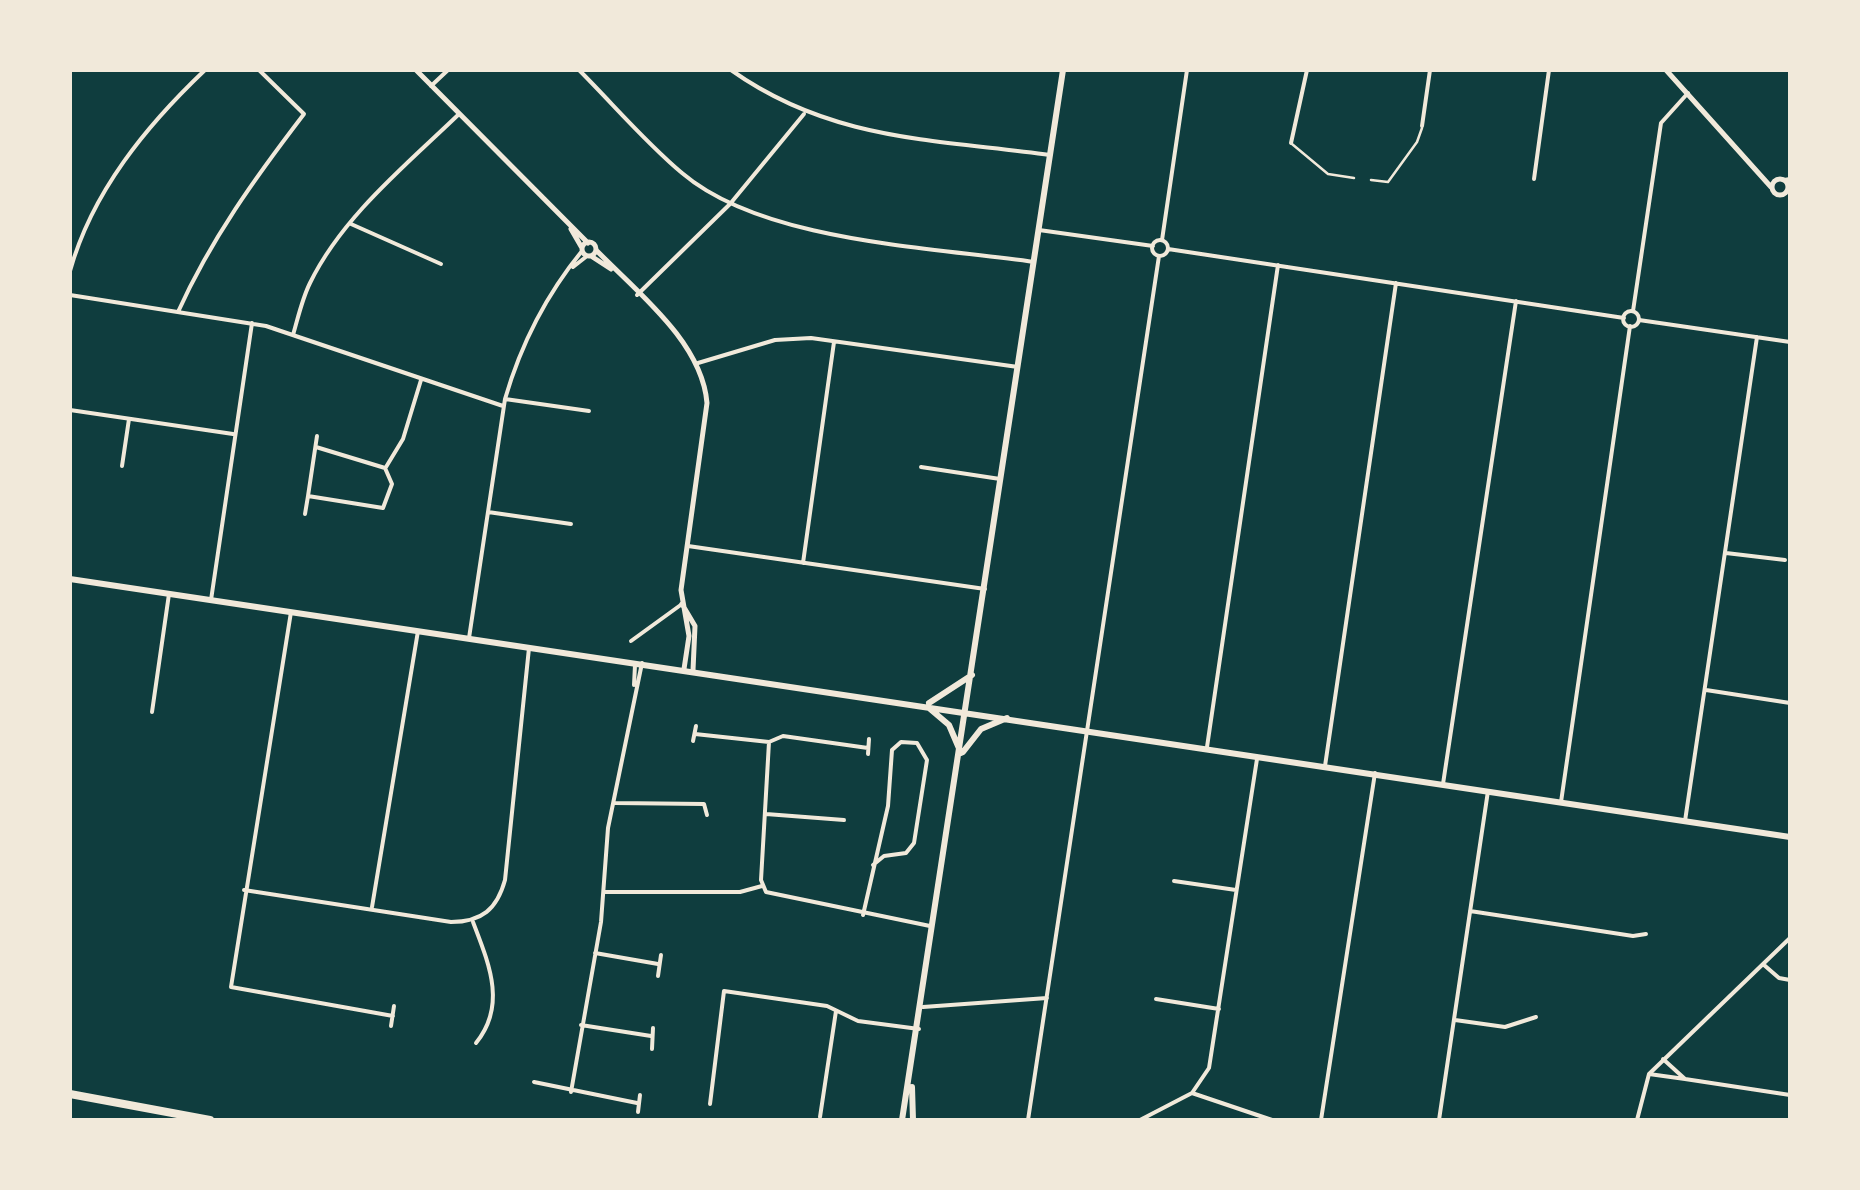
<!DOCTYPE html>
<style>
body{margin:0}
#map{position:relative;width:1860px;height:1190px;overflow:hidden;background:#0f3d3e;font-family:Merriweather,serif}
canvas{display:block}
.frame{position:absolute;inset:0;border:72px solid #f1e9da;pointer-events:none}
</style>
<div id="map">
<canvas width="1860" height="1190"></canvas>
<div class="frame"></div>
</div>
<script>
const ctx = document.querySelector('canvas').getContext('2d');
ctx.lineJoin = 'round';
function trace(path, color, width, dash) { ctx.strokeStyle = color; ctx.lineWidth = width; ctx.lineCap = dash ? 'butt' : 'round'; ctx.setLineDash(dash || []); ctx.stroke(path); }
trace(new Path2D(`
 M1292,144L1328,174L1354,178
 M1371,180L1388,182L1417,142L1422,128`), '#f1e9da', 2.5);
trace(new Path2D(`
 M579,70C613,104 645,142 682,173C763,242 930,247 1034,262
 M731,70C831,141 933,139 1050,155
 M431,86L448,70
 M1422,126L1430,70
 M1291,143L1307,70
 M1534,179L1549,70
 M1784,180L1790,179
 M1788,190L1790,189
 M351,224L441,264
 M1039,230L1153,246
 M1162,240L1187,70
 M1152 248a8 8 0 1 1 16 0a8 8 0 1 1-16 0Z
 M1168,249L1624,318
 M573,267L587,256
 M70,271C92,192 146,126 205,70
 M70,295L266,326L503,406
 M637,295L730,204L804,114
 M1633,311L1661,123L1688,93
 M1623 319a8 8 0 1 1 16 0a8 8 0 1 1-16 0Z
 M178,312C211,239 255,178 304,114L259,70
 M1639,320L1790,342
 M293,335C298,318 302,299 310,283C342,217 406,165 458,115
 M698,363L775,340L811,338L1018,367
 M505,399L589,411
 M70,410L233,434
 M316,447L385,468
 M122,466L129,419
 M386,467L403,439L421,380
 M921,467L1000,479
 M308,496L317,436
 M488,512L571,524
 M305,514L308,496L383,508L392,484L385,468
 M688,546L985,589
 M1726,553L1785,560
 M803,563L834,342
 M211,600L252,323
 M291,612L231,987L393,1016
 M469,638L505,399C521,344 546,295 582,251
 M631,641L682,604
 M634,685L635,665
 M1706,690L1790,703
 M152,712L169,594
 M695,734L769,742L783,736L868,748
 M693,741L696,726
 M769,742L761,880L766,892L930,926
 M1207,747L1278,265
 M868,754L869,739
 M1325,766L1396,283
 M1443,784L1516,301
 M1561,802L1630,326
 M615,803L704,804L707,815
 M766,814L844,820
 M1685,821L1757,337
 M1174,881L1236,890
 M244,890L451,922C482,922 497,909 505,880L529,648
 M604,892H740L762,886
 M372,907L418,631
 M1470,911L1633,936L1646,934
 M863,915L888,806L892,750L901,742L917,743L927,760L914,843L906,853L884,856L873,865
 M473,922C489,964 507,1005 476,1043
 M595,953L658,964
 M1764,965L1779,978L1790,980
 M658,976L661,955
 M1156,999L1219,1009
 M923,1007L1047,998
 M1455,1020L1505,1027L1536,1017
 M581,1025L651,1036
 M391,1026L394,1006
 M652,1049L653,1028
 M1649,1074L1685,1079L1663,1059
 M1685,1079L1790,1095
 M534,1082L637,1103
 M571,1092L601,922L608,828L642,663
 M1192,1093L1272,1120
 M710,1104L724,991L827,1006L858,1021L919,1029
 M638,1112L640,1095
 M820,1117L836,1011
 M1028,1120L1159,256
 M1140,1120L1192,1093L1209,1068L1257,759
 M1321,1120L1375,773
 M1439,1120L1488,791
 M1637,1120L1649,1074L1790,938`), '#f1e9da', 4);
trace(new Path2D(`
 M416,70L588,243
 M1666,70L1771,187
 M1772 187a8 8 0 1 1 16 0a8 8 0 1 1-16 0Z
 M571,229L582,248
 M582 249a7 7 0 1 1 14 0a7 7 0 1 1-14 0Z
 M596,250C637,292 702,342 707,403L681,590L689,636L684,669
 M591,256L611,269
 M682,604L695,626L693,670`), '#f1e9da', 5);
trace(new Path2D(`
 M70,579L1790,837
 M929,703L972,675
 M929,708L949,725L961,753
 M963,752L981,729L1007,718
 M912,1087L913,1120
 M902,1120L1063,70`), '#f1e9da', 6);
trace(new Path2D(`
 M70,1094L210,1120`), '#f1e9da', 8);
</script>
